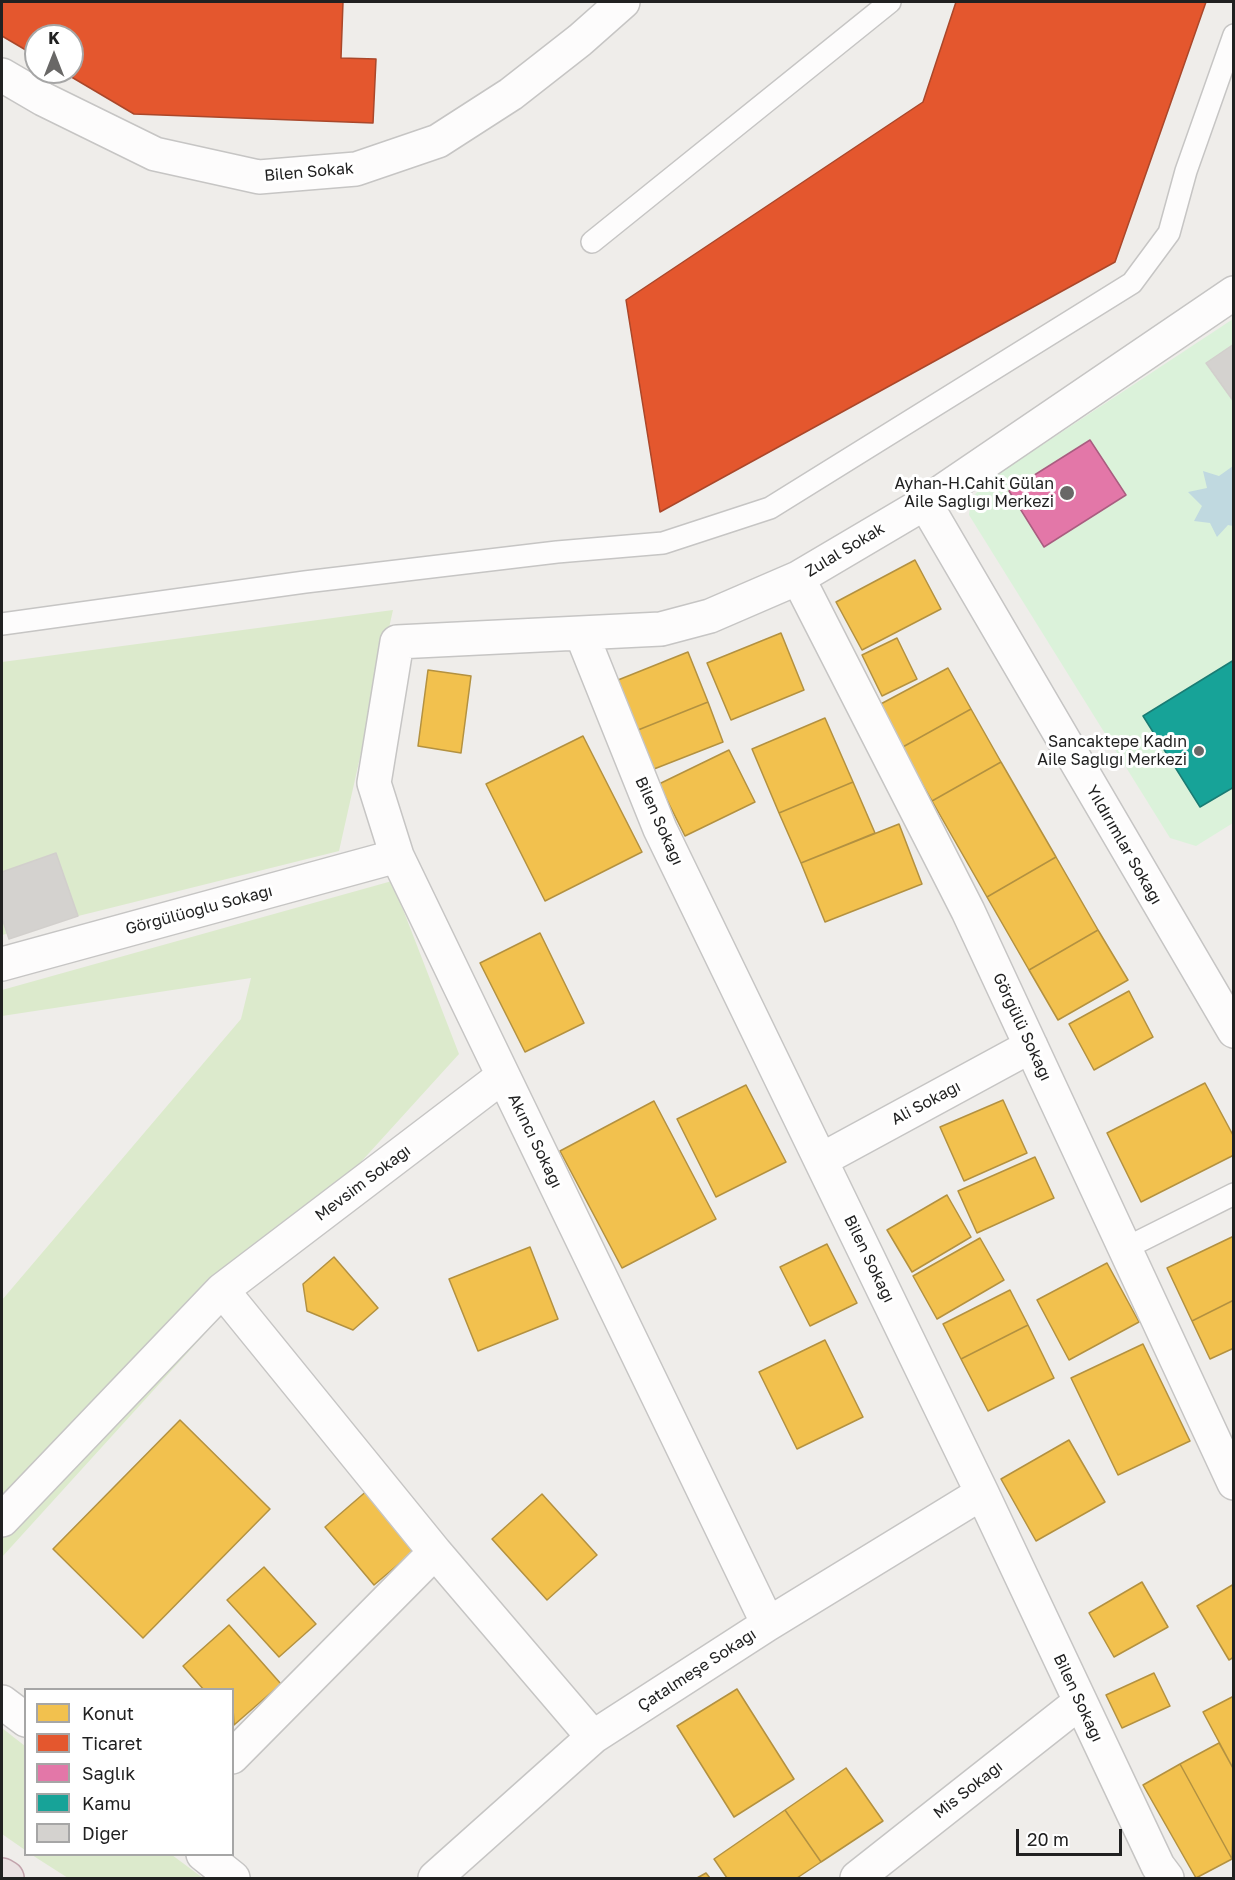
<!DOCTYPE html>
<meta charset="utf-8">
<style>
body{margin:0}
#map{position:relative;width:1235px;height:1880px;overflow:hidden;background:#efedea;font-family:"Golos Text",sans-serif}
canvas{display:block}
.frame{position:absolute;inset:0;border:3px solid #212121;pointer-events:none}
.legend{position:absolute;left:24px;top:1688px;width:210px;height:168px;box-sizing:border-box;background:#fff;border:2px solid #a6a6a6;margin:0;padding:8px 10px;list-style:none;font-size:18px;color:#212121}
.legend li{display:flex;align-items:center;gap:12px;height:30px}
.legend b{width:30px;border:2px solid #a6a6a6}
.north{position:absolute;left:24px;top:24px;width:60px;height:60px;box-sizing:border-box;background:#fff;border:2px solid #a6a6a6;border-radius:50%;rotate:0deg;font-size:16px;font-weight:700;line-height:24px;text-align:center;color:#212121}
.north::after{content:'';display:block;margin:auto;width:21px;height:27px;background:#696867;clip-path:polygon(50% 0,100% 100%,50% 72%,0 100%)}
.scale{position:absolute;left:1016px;top:1829px;width:106px;height:27px;box-sizing:border-box;border:3px solid #212121;border-top:0;padding-left:8px;font-size:18px;line-height:21px;white-space:nowrap;color:#212121;-webkit-text-stroke:4px #fff;paint-order:stroke}
</style>
<div id="map">
<canvas width="1235" height="1880"></canvas>
<div class="frame"></div>
<ul class="legend">
<li><b style="height:16px;background:#f2c14e"></b>Konut</li>
<li><b style="height:16px;background:#e4572e"></b>Ticaret</li>
<li><b style="height:16px;background:#e377a8"></b>Sağlık</li>
<li><b style="height:16px;background:#17a398"></b>Kamu</li>
<li><b style="height:16px;background:#d4d2cf"></b>Diğer</li>
</ul>
<div class="north">K</div>
<div class="scale">20 m</div>
</div>
<script>
const ctx = document.querySelector('canvas').getContext('2d');
ctx.lineJoin = 'round';
function fillPath(path, color) { ctx.fillStyle = color; ctx.fill(path, 'evenodd'); }
function trace(path, color, width, dash) { ctx.strokeStyle = color; ctx.lineWidth = width; ctx.lineCap = dash ? 'butt' : 'round'; ctx.setLineDash(dash || []); ctx.stroke(path); }
function write(font, color, halo, rows, align = 'center') {
  ctx.font = font + ' "Golos Text",sans-serif'; ctx.lineWidth = 6; ctx.setLineDash([]); ctx.textBaseline = 'middle'; ctx.strokeStyle = halo; ctx.fillStyle = color; for (const [text, x, y, turn = 0] of rows) {
    ctx.save(); ctx.translate(x, y); ctx.rotate((+turn || 0) * Math.PI / 180); ctx.textAlign = isNaN(turn) ? turn : align; if (halo) ctx.strokeText(text, 0, 0); ctx.fillText(text, 0, 0); ctx.restore();
  }
}
fillPath(new Path2D(`
 M393,610L339,851L2,935V662Z
 M392,881L459,1054L2,1557V1300L241,1019L251,978L2,1016V990Z
 M2,1728L25,1746V1850L2,1834Z
 M32,1855H172L203,1878H68Z`), '#dceacc');
fillPath(new Path2D(`
 M1233,319V823L1196,846L1170,838L969,515L971,499L986,482Z`), '#dbf2da');
fillPath(new Path2D(`
 M1233,466V526L1228,525L1217,537L1210,523L1194,521L1202,506L1188,492L1207,488L1203,471L1219,476Z`), '#c0d9e0');
const homes = new Path2D(`
 M915,560L941,609L862,650L836,602Z
 M781,633L804,690L731,720L707,663Z
 M897,638L917,679L882,696L862,655Z
 M688,652L708,702L638,730L618,680Z
 M948,668L971,709L901,748L877,706Z
 M428,670L471,676L461,753L418,746Z
 M708,702L723,742L654,769L638,730Z
 M971,709L1001,762L932,801L901,748Z
 M825,718L853,782L779,813L752,749Z
 M583,736L642,852L545,901L486,784Z
 M729,750L755,802L685,836L659,784Z
 M1001,762L1056,857L987,897L932,801Z
 M853,782L875,833L801,863L779,813Z
 M899,824L922,884L825,922L801,863Z
 M1056,857L1098,930L1029,970L987,897Z
 M1098,930L1128,980L1058,1020L1029,970Z
 M540,933L584,1023L525,1052L480,963Z
 M1129,991L1153,1037L1094,1070L1069,1024Z
 M1205,1083L1234,1137V1155L1141,1202L1107,1133Z
 M746,1085L786,1162L716,1197L677,1119Z
 M1003,1100L1027,1153L964,1181L940,1127Z
 M654,1101L716,1219L622,1268L560,1151Z
 M1035,1157L1054,1198L977,1233L958,1191Z
 M947,1195L971,1237L912,1272L887,1230Z
 M1234,1236V1300L1192,1321L1167,1268Z
 M980,1238L1004,1280L937,1319L913,1276Z
 M827,1244L857,1303L810,1326L780,1267Z
 M530,1247L558,1319L478,1351L449,1279Z
 M334,1257L378,1308L353,1330L307,1311L303,1284Z
 M1107,1263L1139,1322L1069,1360L1037,1300Z
 M1010,1290L1028,1325L961,1359L943,1324Z
 M1234,1300V1348L1210,1359L1192,1321Z
 M1028,1325L1054,1378L988,1411L961,1359Z
 M825,1340L863,1417L797,1449L759,1372Z
 M1143,1344L1190,1441L1118,1475L1071,1378Z
 M180,1420L270,1509L143,1638L53,1549Z
 M1069,1440L1105,1502L1036,1541L1001,1479Z
 M369,1489L419,1547L374,1585L325,1527Z
 M542,1494L597,1555L547,1600L492,1539Z
 M264,1567L316,1624L279,1657L227,1600Z
 M1142,1582L1168,1627L1114,1657L1089,1613Z
 M1234,1584V1657L1229,1660L1197,1606Z
 M229,1625L281,1684L234,1725L232,1690H204L183,1666Z
 M1154,1673L1170,1706L1122,1728L1106,1695Z
 M737,1689L794,1779L734,1817L677,1726Z
 M1234,1696V1770L1203,1712Z
 M1219,1743L1234,1770L1232,1859L1180,1764Z
 M1180,1764L1232,1859L1196,1878L1143,1785Z
 M846,1768L883,1821L821,1862L785,1810Z
 M785,1810L821,1862L797,1878H727L714,1859Z
 M706,1873L710,1878H697Z`);
fillPath(homes, '#f2c14e');
trace(homes, '#b39140', 1.5);
const shops = new Path2D(`
 M2,2H343L341,58L376,59L373,123L134,114L63,72H72V36H36V56L2,36Z
 M956,2H1206L1115,262L660,512L626,300L923,102Z`);
fillPath(shops, '#e4572e');
trace(shops, '#aa472a', 1.5);
const health = new Path2D(`
 M1090,440L1126,495L1044,547L1009,491Z`);
fillPath(health, '#e377a8');
trace(health, '#a95d80', 1.5);
const public = new Path2D(`
 M1234,660V787L1200,807L1143,716Z`);
fillPath(public, '#17a398');
trace(public, '#1a7c74', 1.5);
const building = new Path2D(`
 M1234,344V402L1206,363Z
 M56,853L78,916L9,939L2,918V872Z`);
fillPath(building, '#d4d2cf');
trace(building, '#d2cfcc', 1.5);
const lane = new Path2D(`
 M592,242L890,2
 M2,624L305,582L557,552L663,543L770,508L1132,283L1169,233L1186,171L1234,35
 M1124,1249L1234,1194`);
const street = new Path2D(`
 M2,75L43,99L155,154L259,177L356,169L438,141L511,94L580,40L623,2
 M925,503L1234,1031
 M798,578L968,911L1234,1483
 M582,635L660,829L982,1493L1158,1866L1167,1878
 M2,964L397,856
 M821,1160L1031,1046
 M222,1290L503,1076
 M2,1520L222,1290L435,1552
 M768,1624L397,856L374,783L397,642L661,629L710,616L798,578L925,503L1234,293
 M2,1702L26,1720
 M232,1757L435,1552L593,1737
 M203,1854L233,1878
 M435,1878L593,1737L768,1624L982,1493
 M857,1878L1080,1702`);
const highway = new Path2D(`
 M2,1875L7,1878`);
trace(lane, '#c6c5c4', 24);
trace(street, '#c6c5c4', 36);
trace(highway, '#c2a3ac', 36);
trace(lane, '#fdfcfc', 21);
trace(street, '#fdfcfc', 33);
trace(highway, '#eae1e2', 33);
for (const [x, y, r, color] of [
 [1067,493,8,"#696867"],
 [1199,751,6,"#696867"]
]) { const dot = new Path2D(); dot.arc(x, y, r, 0, 2 * Math.PI); ctx.fillStyle = color; ctx.fill(dot); trace(dot, '#fff', 2); }
write('16px', '#212121', '#fff', [
 ["Bilen Sokak",309,172,-5],
 ["Zulal Sokak",845,550,-31],
 ["Bilen Sokağı",659,821,66],
 ["Yıldırımlar Sokağı",1124,845,60],
 ["Görgülüoğlu Sokağı",199,910,-15],
 ["Görgülü Sokağı",1022,1027,65],
 ["Ali Sokağı",926,1103,-28],
 ["Akıncı Sokağı",535,1141,64],
 ["Mevsim Sokağı",363,1183,-37],
 ["Bilen Sokağı",869,1259,64],
 ["Çatalmeşe Sokağı",697,1670,-33],
 ["Bilen Sokağı",1078,1698,65],
 ["Mis Sokağı",968,1790,-38]
]);
write('16px', '#212121', '#fff', [
 ["Ayhan-H.Cahit Gülan",1054,484],
 ["Aile Sağlığı Merkezi",1054,502],
 ["Sancaktepe Kadın",1187,742],
 ["Aile Sağlığı Merkezi",1187,760]
], 'right');
</script>
